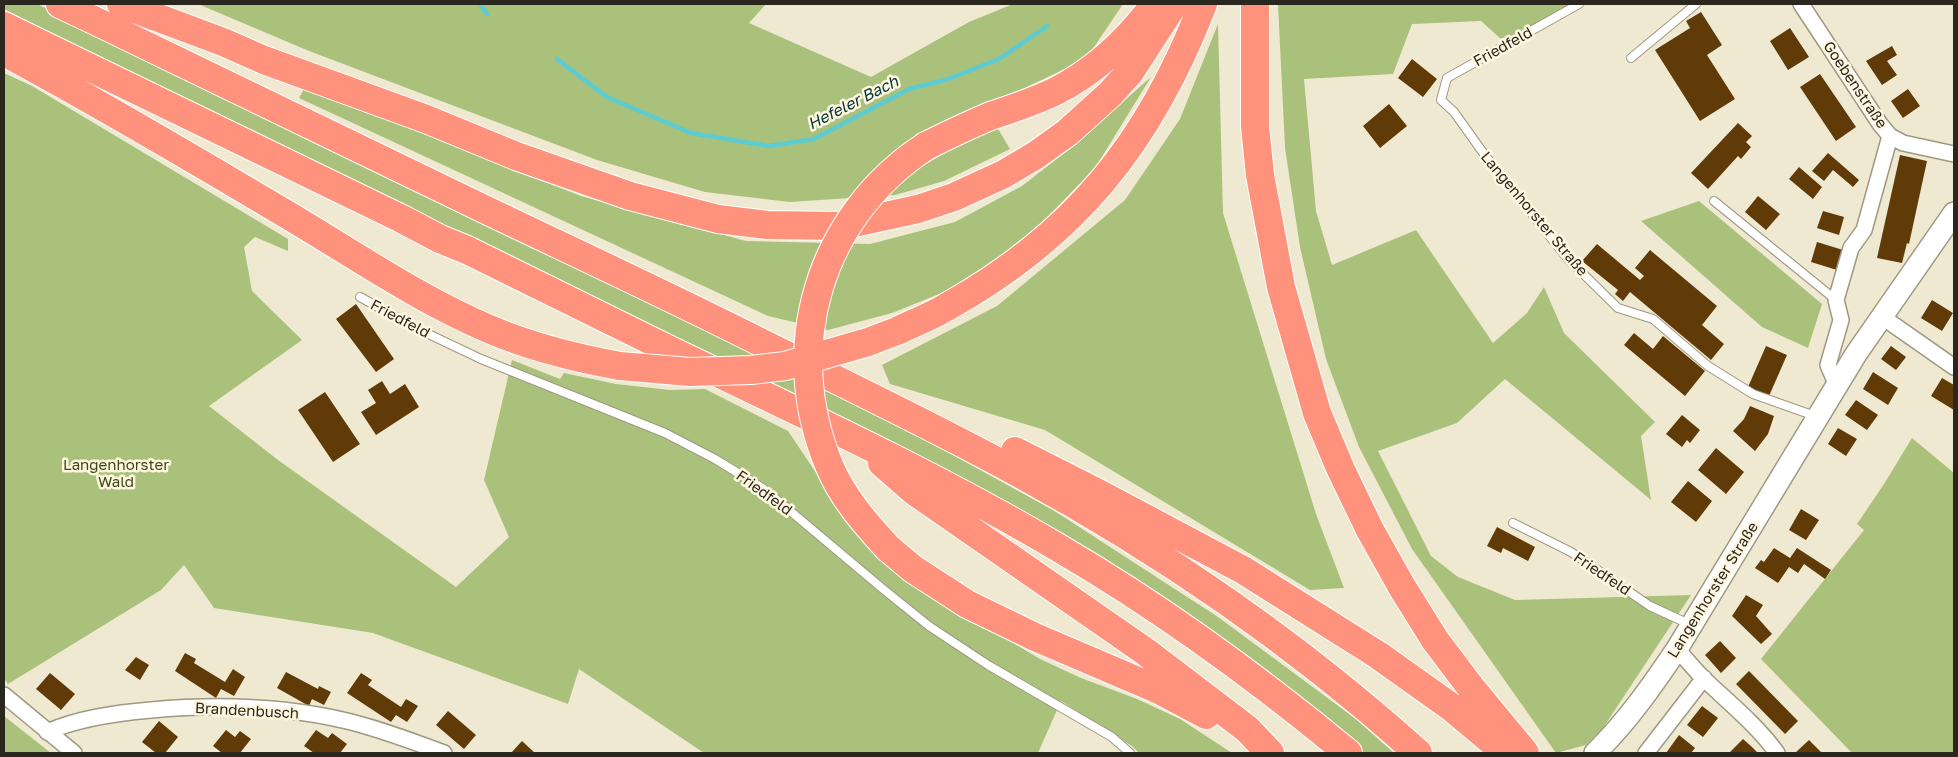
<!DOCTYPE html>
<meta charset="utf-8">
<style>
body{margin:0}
#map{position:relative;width:1958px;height:757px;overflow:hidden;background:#f0e9d2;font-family:"Golos Text",sans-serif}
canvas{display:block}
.frame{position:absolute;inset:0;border:5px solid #2a271e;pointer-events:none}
</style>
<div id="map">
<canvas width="1958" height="757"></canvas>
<div class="frame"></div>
</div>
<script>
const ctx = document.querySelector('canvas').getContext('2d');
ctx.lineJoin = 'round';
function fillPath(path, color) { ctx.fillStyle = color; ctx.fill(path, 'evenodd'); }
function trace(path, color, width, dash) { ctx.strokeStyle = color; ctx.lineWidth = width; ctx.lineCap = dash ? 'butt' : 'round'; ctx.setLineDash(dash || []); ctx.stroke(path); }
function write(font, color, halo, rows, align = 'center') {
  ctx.font = font + ' "Golos Text",sans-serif'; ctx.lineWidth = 5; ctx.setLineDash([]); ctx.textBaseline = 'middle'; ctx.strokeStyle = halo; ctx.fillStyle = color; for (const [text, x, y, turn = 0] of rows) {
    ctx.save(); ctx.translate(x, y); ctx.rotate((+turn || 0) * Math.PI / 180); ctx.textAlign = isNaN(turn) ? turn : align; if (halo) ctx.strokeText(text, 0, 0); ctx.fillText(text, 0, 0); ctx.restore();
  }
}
fillPath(new Path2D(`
 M4,4H37L849,398L1053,510L1218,617L1356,719L1394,753H1361L1042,523L695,346L209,112L4,9Z
 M198,4H766L749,23L871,77L969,22L1013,4H1123L1086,59L978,110L919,168L952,149L997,127L1010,149L944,181L895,195L790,202L705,192L597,160L309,51Z
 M1278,4H1569L1571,12L1511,48L1481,21L1412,24L1393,74L1304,79L1316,211L1332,265L1416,230L1493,343L1527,313L1544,287L1564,333L1655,422L1641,436L1651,500L1505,379L1457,423L1378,451L1431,556L1458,577L1515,600L1691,595L1603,728L1586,745L1556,753L1412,549L1359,447L1326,359L1300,247L1285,148Z
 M1218,24L1223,213L1316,514L1344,588L1310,590L1045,430L890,384L882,365L997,306L1125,200L1180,119Z
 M4,73L32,86L288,239V251L255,237L244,247L252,291L302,340L209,406L278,460L456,587L509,537L484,480L512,360L560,379L564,373L616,384L670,390L705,389L788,431L835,501L940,599L1040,659L1081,678L1137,699L1180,719L1232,753H1139L1132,746L1061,701L1038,753H704L579,669L568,704L373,633L214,608L184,565L161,590L8,684L4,678Z
 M1151,77L1095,168L1026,239L959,286L892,313L828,330L768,316L299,98L305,87L581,196L746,241L870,244L955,222L1022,186L1072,147Z
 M1699,201L1822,304L1808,348L1762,327L1641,221Z
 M1912,438L1954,473V753H1852L1761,659L1864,530L1857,524L1884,484Z
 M4,716L51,753H4Z`), '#aac17c');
trace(new Path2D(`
 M480,4L487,14
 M557,59L607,97L691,133L769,146L814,139L909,89L948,79L999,59L1047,26`), '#5ccbd2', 4.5);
fillPath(new Path2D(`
 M1701,12L1722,45L1707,55L1735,99L1700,121L1655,50L1690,28L1686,21Z
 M1790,28L1809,57L1788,70L1770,41Z
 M1892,46L1897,55L1887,61L1897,75L1882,85L1866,61Z
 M1412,59L1437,79L1423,97L1398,78Z
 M1820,74L1856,127L1836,141L1800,87Z
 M1908,89L1920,106L1903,118L1891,101Z
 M1389,104L1407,126L1380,148L1363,126Z
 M1738,123L1752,136L1746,142L1751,147L1741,159L1738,156L1708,189L1691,173Z
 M1828,153L1859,180L1853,187L1833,170L1824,181L1812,171Z
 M1900,155L1927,161L1909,244L1907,243L1902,263L1877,258Z
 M1799,167L1822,187L1813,199L1789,179Z
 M1758,196L1780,214L1766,230L1745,212Z
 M1823,211L1844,217L1839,235L1817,228Z
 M1817,242L1843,250L1837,270L1811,262Z
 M1597,244L1640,280L1644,276L1635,268L1650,250L1717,306L1702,325L1724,344L1711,360L1630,292L1623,301L1615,294L1618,290L1582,261Z
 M1932,300L1953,313L1942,331L1921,318Z
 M356,304L394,359L376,372L336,319Z
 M1634,333L1653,349L1663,336L1705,371L1685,396L1624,345Z
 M1766,346L1787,355L1769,396L1748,387Z
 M1891,346L1906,357L1896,370L1881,359Z
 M1873,372L1898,388L1888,405L1863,389Z
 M1942,378L1954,385V410L1931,396Z
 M382,381L390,394L405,384L419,407L376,435L361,412L376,403L368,390Z
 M325,392L360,444L333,462L298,410Z
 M1856,400L1878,415L1867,430L1845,415Z
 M1750,406L1774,416L1768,434L1755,451L1733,431L1744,419Z
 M1682,415L1700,430L1690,443L1687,440L1682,447L1666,434Z
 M1838,428L1857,439L1846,456L1828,444Z
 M1716,448L1744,472L1726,494L1698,470Z
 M1688,481L1712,501L1696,522L1671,502Z
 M1801,509L1819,520L1806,540L1789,530Z
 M1497,527L1535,547L1528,561L1503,548L1501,553L1487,546Z
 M1774,548L1790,558L1797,548L1831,570L1825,579L1804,564L1798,573L1789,567L1778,583L1755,568L1761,560L1764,562Z
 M1746,595L1763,605L1756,616L1772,634L1761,644L1732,616Z
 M1720,641L1736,658L1721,673L1705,655Z
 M185,653L196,659L194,663L225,682L233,669L245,677L234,696L221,689L216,698L175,671Z
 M136,657L149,665L140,680L125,670Z
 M1749,671L1798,721L1785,734L1736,684Z
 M286,672L318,689L319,686L331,692L324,705L312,699L309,706L277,688Z
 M50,673L75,694L61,710L36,689Z
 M361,673L372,680L368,685L401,707L406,699L418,706L407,722L396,715L391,722L347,693Z
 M1702,706L1718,718L1703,737L1687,725Z
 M448,711L476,735L464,749L436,725Z
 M159,721L178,737L165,753H156L142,742Z
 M226,730L235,737L240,731L251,739L240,753H222L213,746Z
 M316,730L328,738L332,733L347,744L340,753H314L304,746Z
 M1679,735L1695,748L1691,753H1666Z
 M1743,739L1752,747L1758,753H1732L1730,752Z
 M1809,740L1822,753H1795Z
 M522,741L535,753H511Z`), '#603a07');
const lane = new Path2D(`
 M1579,4L1447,78L1441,100L1454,112L1484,154L1567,258L1618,308L1653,319L1708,366L1753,394L1815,416
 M1631,58L1696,4
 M1714,201L1836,300
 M360,297L420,330L481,359L665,433L715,459L764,489L883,589L929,626L988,665L1112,737L1130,753
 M1513,523L1571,552L1650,606L1689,624`);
const street = new Path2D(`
 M1801,4L1880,124L1890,136L1903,143L1954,154
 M1881,316L1954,367
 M1837,386L1828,365L1841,320L1836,300L1851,248L1864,230L1890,136
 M1677,649C1686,659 1694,669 1703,678C1728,702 1757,725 1777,753
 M4,695L74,753
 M47,732C79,718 116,713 151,710C216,704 283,706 347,721C380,729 412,741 444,753
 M1646,753L1704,678`);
const secondary = new Path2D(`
 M1595,753C1627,722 1652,686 1677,649L1856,354L1954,213`);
const highway = new Path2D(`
 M60,4C201,71 341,140 482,208C576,253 671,297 764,344C850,387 937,428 1022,475C1163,552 1298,645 1418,753
 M121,4L223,42L264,60L426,119L516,156L630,196L718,219L767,225L840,226L918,209L954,197L1004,174L1036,155L1068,132L1110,94L1130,72L1174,4
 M1255,4V126L1260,175L1281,287L1317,413L1341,470L1370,530L1402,587L1435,640L1472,689L1525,753
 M4,26L402,219L440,239L467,250C536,284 605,318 674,352C803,414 933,474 1057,547C1160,607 1256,677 1348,753
 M4,52C99,103 192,158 286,214C352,253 418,299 489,329C531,347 575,358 620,366
 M926,146C946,136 967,126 988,117C1011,109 1034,102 1056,91C1097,70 1128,40 1155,4
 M897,331C913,323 930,317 945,308C1075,236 1150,142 1203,4
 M1015,451L1098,493L1243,570L1378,655L1451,707L1506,753
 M882,463L914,491L1146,652L1247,729L1270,753
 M888,548L913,569L967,604L1035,637L1159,690L1206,715`);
trace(lane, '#9f9882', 10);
trace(street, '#9f9882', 18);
trace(secondary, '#9f9882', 24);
trace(highway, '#fff', 30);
trace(lane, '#fff', 8);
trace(street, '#fff', 15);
trace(secondary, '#fff', 21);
trace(highway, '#fe927d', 28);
const highwayBridge = new Path2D(`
 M620,366L690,372L751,370L785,366L868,342L897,331
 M888,548C865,523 842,497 829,465C780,347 819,216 926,146`);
trace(highwayBridge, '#fff', 30, []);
trace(highwayBridge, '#fe927d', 28);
write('15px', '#2a271e', '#fef6df', [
 ["Friedfeld",1503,47,-29],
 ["Goebenstraße",1855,85,56],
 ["Langenhorster Straße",1534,214,50],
 ["Friedfeld",400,319,28],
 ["Friedfeld",764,493,36],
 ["Friedfeld",1602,574,34],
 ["Langenhorster Straße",1713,590,-58],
 ["Brandenbusch",247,711,3]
]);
write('15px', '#3b4a15', '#fef6df', [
 ["Langenhorster",116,465],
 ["Wald",116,482]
]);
write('italic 16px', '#003538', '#fef6df', [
 ["Hefeler Bach",853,103,-27]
]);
</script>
